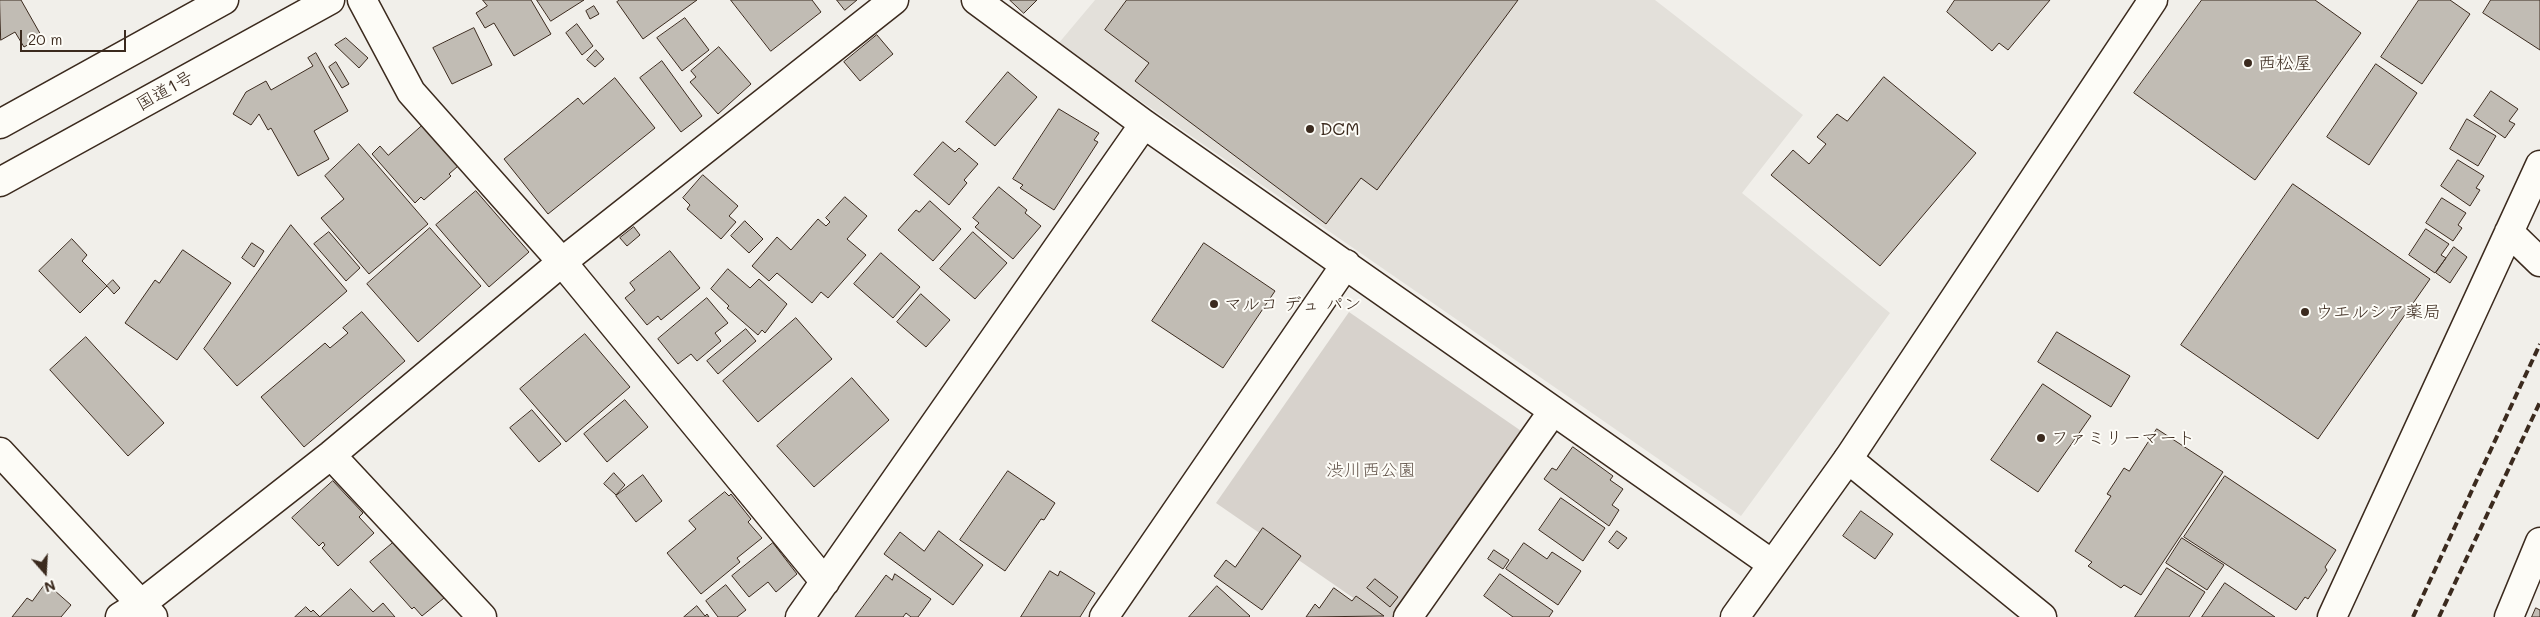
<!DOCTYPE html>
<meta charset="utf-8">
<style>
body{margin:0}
#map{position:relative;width:2540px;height:617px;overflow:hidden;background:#f1efea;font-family:Mali,sans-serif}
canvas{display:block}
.north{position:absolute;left:20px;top:547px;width:50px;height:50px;-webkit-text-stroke:4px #fdfcf7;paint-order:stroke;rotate:161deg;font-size:14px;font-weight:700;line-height:20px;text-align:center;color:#3b2a1e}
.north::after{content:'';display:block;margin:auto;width:18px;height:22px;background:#3b2a1e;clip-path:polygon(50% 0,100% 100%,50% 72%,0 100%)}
.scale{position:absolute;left:20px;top:30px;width:106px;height:22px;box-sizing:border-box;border:2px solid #3b2a1e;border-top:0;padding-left:6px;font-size:15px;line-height:18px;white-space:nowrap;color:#3b2a1e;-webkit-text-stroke:4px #fdfcf7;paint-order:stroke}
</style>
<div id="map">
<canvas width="2540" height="617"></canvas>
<div class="north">N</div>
<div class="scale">20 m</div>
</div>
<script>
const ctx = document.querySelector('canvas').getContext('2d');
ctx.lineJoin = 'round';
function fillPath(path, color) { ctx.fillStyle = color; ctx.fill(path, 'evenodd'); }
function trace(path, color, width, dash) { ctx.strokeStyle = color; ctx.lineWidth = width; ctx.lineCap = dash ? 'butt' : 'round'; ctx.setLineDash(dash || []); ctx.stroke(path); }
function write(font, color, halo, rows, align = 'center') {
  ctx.font = font + ' Mali,"Klee One",sans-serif'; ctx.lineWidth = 4; ctx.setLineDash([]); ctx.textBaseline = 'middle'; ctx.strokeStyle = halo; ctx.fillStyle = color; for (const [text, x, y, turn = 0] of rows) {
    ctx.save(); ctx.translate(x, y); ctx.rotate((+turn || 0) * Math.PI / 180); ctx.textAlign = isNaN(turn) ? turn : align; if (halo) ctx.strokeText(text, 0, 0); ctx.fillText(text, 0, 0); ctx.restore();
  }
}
fillPath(new Path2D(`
 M1095,0H1655L1803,115L1742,193L1890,313L1741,516L1058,44Z`), '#e3e0da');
fillPath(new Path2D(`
 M1349,312L1527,435L1400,617H1381L1216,503Z`), '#d7d2cc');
const building = new Path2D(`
 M0,0H21L42,37L24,47L15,32L1,40Z
 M483,0H531L551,34L514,56L494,23L485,28L476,13L487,6Z
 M537,0H584L551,21Z
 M620,0H697L643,39L617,2Z
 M731,0H812L821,12L771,51Z
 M837,0H857L845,10Z
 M1010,0H1037L1024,13Z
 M1127,0H1518L1377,190L1361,178L1326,224L1135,81L1149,63L1105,30Z
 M1955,0H2050L2008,50L1999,43L1992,51L1947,12Z
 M2202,0H2315L2361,33L2255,180L2134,93Z
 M2419,0H2450L2470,14L2422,84L2381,57Z
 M2491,0H2540V50L2483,13Z
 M594,6L599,14L590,19L586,11Z
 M685,18L709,50L682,71L657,38Z
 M577,24L593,46L582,55L566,33Z
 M474,28L492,65L452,84L433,48Z
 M877,35L893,54L860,81L844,62Z
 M346,38L368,58L359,68L335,45Z
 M719,47L751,84L718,114L690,82L696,77L691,71Z
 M596,50L604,59L595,67L587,60Z
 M316,53L348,111L314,131L329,159L298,176L271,128L268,130L259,114L251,125L233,114L246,92L266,81L271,90L313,66L308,58Z
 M662,61L702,116L681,132L640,78Z
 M336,62L349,84L342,88L329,67Z
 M2376,64L2417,93L2369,165L2327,137Z
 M1008,72L1037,97L995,146L966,122Z
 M1884,77L1976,153L1880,266L1771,175L1793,150L1809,164L1826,144L1817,137L1837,114L1847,121Z
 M615,78L655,128L548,214L504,159L578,98L583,104Z
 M2491,91L2518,109L2509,121L2515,124L2505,138L2474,116Z
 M1059,109L1099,133L1094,140L1098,142L1054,210L1020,188L1023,185L1013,179Z
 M2467,119L2496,136L2478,166L2450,149Z
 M423,125L458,166L449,174L451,176L424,200L421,197L415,203L372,154L380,146L388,155Z
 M943,142L955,152L959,148L978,164L964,180L967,183L949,205L914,175Z
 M359,144L428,224L369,274L321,218L344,199L325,176Z
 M2458,160L2484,176L2476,188L2480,190L2470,206L2441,186Z
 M703,175L738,206L729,216L736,222L721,239L687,209L690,205L683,198Z
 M2293,184L2430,279L2318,439L2181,345Z
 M999,187L1027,210L1025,213L1041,226L1013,259L975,227L979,223L973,218Z
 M476,191L529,252L489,287L436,225Z
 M845,197L867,216L847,239L866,255L828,298L821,292L812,303L777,273L769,281L752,266L777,237L791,250L818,219L826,226L830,222L826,218Z
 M2442,198L2466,213L2458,225L2462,228L2453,241L2426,223Z
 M930,201L961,229L933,261L898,230L916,210L919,212Z
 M745,221L763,239L749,253L731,236Z
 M291,225L347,291L237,386L204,349Z
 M634,227L640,235L627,246L620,238Z
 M430,228L481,286L418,342L367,284Z
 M2426,229L2449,244L2441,255L2446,258L2435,273L2409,255Z
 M329,232L360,268L346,281L314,244Z
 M973,232L1007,263L975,299L940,269Z
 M72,239L87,255L82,261L107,286L80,313L39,271Z
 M252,243L264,251L254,267L242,258Z
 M1204,243L1275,291L1223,368L1152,321Z
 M2454,247L2467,257L2450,283L2436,273Z
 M183,250L231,283L177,360L125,323L155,280L159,283Z
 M670,251L700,288L661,320L658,316L647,325L625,298L635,290L630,283Z
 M881,253L920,287L893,318L854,284Z
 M728,269L750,288L759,279L787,304L765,333L762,330L758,335L727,308L729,306L711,289Z
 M113,280L120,288L114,294L107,286Z
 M921,294L950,320L926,347L897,322Z
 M707,298L728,323L715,333L721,341L697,361L691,354L678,364L658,339Z
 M362,312L405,361L304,447L261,397L325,343L330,348L348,333L343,328Z
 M796,318L832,359L758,422L723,381Z
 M746,329L756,341L718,374L707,361Z
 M2057,332L2130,376L2111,407L2038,362Z
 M585,334L630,387L566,442L520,389Z
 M86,337L164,423L128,456L50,370Z
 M852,378L889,420L814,487L777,446Z
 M2043,384L2091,416L2038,492L1991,460Z
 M625,400L648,427L607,462L584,434Z
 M532,410L561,444L539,462L510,428Z
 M2157,429L2223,472L2141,595L2124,585L2121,588L2088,566L2092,562L2075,551L2111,496L2107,494L2124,468L2129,471Z
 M1573,447L1613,476L1610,480L1623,489L1612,505L1619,510L1609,526L1544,479L1552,468L1556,470Z
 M1008,471L1055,503L1044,520L1041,519L1005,571L960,540Z
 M614,473L625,485L616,495L604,484Z
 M643,475L662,501L636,522L616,496Z
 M2225,476L2336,550L2325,567L2327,570L2308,599L2305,597L2296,610L2184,537Z
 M333,481L363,513L359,517L374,533L338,566L322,548L325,545L323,542L319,546L292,518Z
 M725,492L729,496L731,494L751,519L748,522L762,538L737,558L740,562L701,594L667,553L696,529L689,521Z
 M1561,498L1605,528L1583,561L1539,530Z
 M1861,511L1893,534L1875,559L1843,536Z
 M1263,528L1301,556L1262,610L1214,576L1226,560L1235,567Z
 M939,531L983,565L953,605L884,554L900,532L924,551Z
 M1617,531L1627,538L1618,549L1609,542Z
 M2182,538L2224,565L2207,590L2166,563Z
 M394,542L444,598L422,616L414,607L412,609L370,562Z
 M773,543L797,574L776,592L768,582L749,597L732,576Z
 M1524,543L1547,559L1552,552L1581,571L1558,605L1506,569Z
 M1494,550L1509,560L1503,569L1488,559Z
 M2167,568L2205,592L2189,617H2135Z
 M1050,571L1058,576L1060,571L1095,593L1080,617H1021Z
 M895,574L931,599L918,617H911L906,613L903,617H855L886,575L892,580Z
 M1500,574L1553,611L1549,617H1513L1484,596Z
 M1375,579L1398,597L1390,607L1367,588Z
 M46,583L71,605L61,617H12L27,598L32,601Z
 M2225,583L2275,617H2202Z
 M726,585L746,610L737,617H718L706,601Z
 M1217,586L1250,616L1249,617H1189Z
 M1334,588L1352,601L1356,596L1384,616L1306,617L1315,604L1319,608Z
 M351,589L373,612L383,603L395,617H320Z
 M697,606L705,616L707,614L709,617H684Z
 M306,607L311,612L313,610L320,617H295Z
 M2536,608L2540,610V617H2532Z`);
fillPath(building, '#c1bcb4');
trace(building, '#3b2a1e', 1);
const minor = new Path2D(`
 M362,0L411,92L562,262L825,582
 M976,0L1144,124L1772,564
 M2509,232L2540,262
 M331,455L482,617
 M1848,459L2042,617
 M120,617L141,604L331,455L562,262L894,0
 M800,617L1144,124
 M1104,617L1346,264
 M1408,617L1553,411
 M2332,617L2540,165
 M2509,617L2540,542`);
const tertiary = new Path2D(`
 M0,452L153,617
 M1735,617L1848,459L2153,0`);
const trunk = new Path2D(`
 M0,124L224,0
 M0,182L330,0`);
trace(minor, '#3b2a1e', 31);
trace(tertiary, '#3b2a1e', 31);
trace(trunk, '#3b2a1e', 31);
trace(minor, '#fdfcf7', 28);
trace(tertiary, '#fdfcf7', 28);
trace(trunk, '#fdfcf7', 28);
trace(new Path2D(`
 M2413,617L2540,344
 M2439,617L2540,402`), '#3b2a1e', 4, [8, 4]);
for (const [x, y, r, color] of [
 [2248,63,5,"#3b2a1e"],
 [1310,129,5,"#3b2a1e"],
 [1214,304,5,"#3b2a1e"],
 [2305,312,5,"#3b2a1e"],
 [2041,438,5,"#3b2a1e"]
]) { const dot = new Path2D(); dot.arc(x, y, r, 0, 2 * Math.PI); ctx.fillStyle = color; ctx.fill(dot); trace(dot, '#fdfcf7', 2); }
write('18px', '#3b2a1e', '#fdfcf7', [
 ["西松屋",2258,63],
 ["DCM",1320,129],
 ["マルコ デュ パン",1224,304],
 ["ウエルシア薬局",2315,312],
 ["ファミリーマート",2051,438]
], 'left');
write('18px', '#3b2a1e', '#fdfcf7', [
 ["国道1号",165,91,-29]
]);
write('18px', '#62544a', '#fdfcf7', [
 ["渋川西公園",1371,470]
]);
</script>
